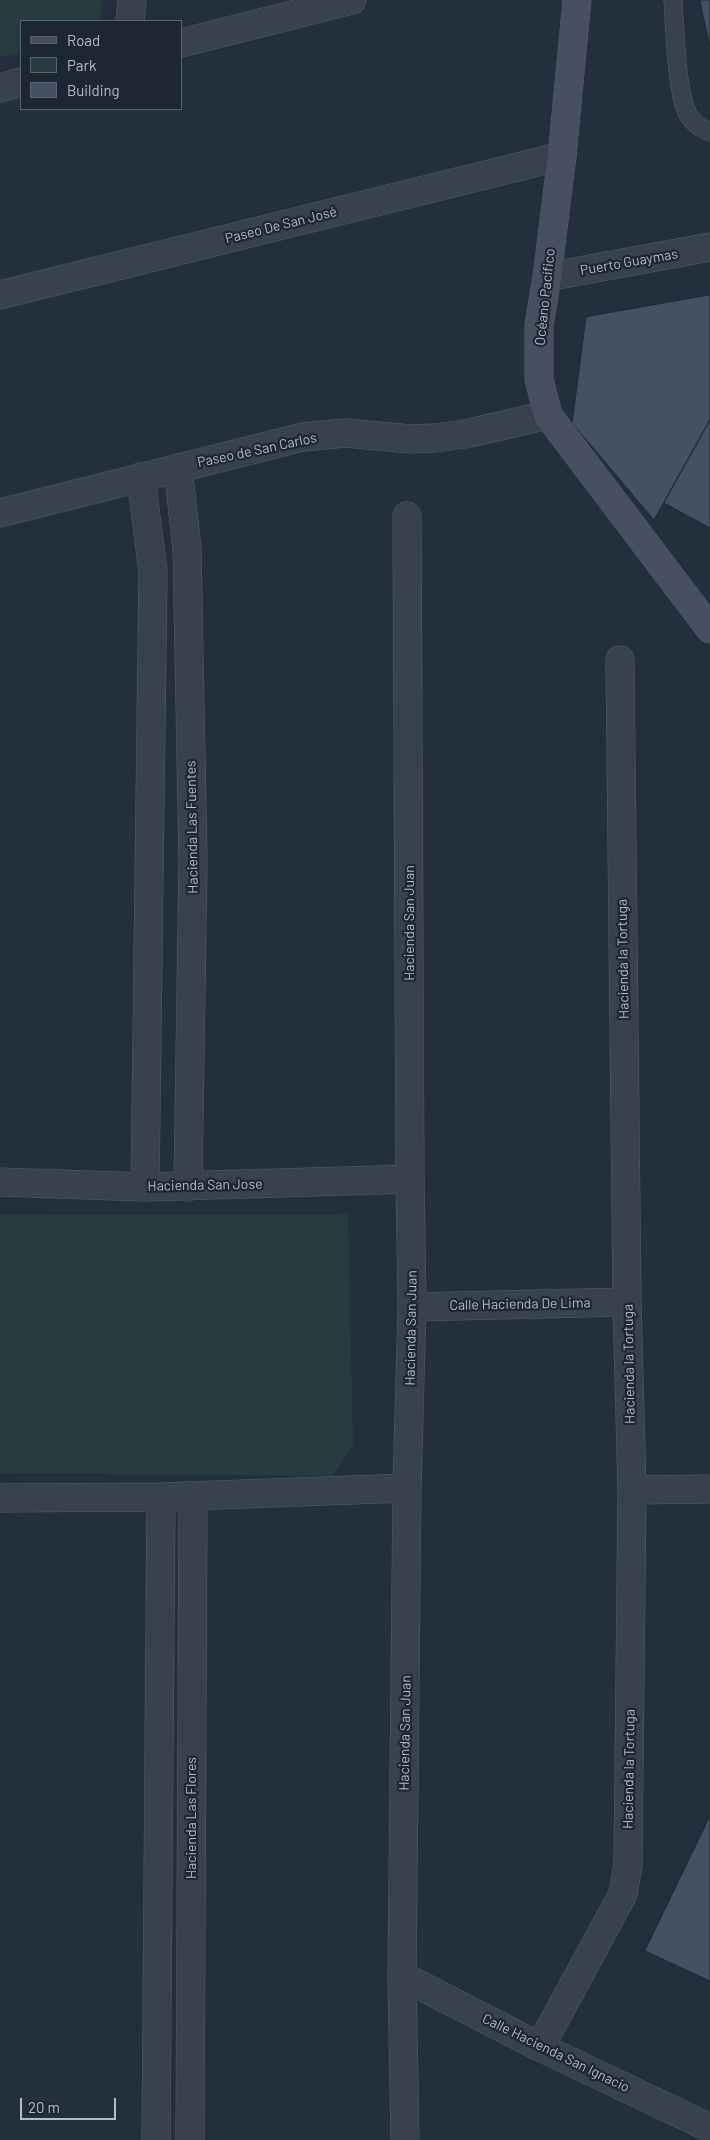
<!DOCTYPE html>
<meta charset="utf-8">
<style>
body{margin:0}
#map{position:relative;width:710px;height:2140px;overflow:hidden;background:#242f3e;font-family:Barlow,sans-serif}
canvas{display:block}
.legend{position:absolute;left:20px;top:20px;width:162px;height:90px;box-sizing:border-box;background:#1d2633;border:1px solid #59626f;margin:0;padding:6px 9px;list-style:none;font-size:15px;color:#b4bcc9}
.legend li{display:flex;align-items:center;gap:10px;height:25px}
.legend b{width:25px;border:1px solid #59626f}
.scale{position:absolute;left:20px;top:2098px;width:96px;height:22px;box-sizing:border-box;border:2px solid #b4bcc9;border-top:0;padding-left:6px;font-size:15px;line-height:18px;white-space:nowrap;color:#b4bcc9;-webkit-text-stroke:4px #1d2633;paint-order:stroke}
</style>
<div id="map">
<canvas width="710" height="2140"></canvas>
<ul class="legend">
<li><b style="height:6px;background:#465061"></b>Road</li>
<li><b style="height:14px;background:#263c3f"></b>Park</li>
<li><b style="height:14px;background:#455162"></b>Building</li>
</ul>
<div class="scale">20 m</div>
</div>
<script>
const ctx = document.querySelector('canvas').getContext('2d');
ctx.lineJoin = 'round';
function fillPath(path, color) { ctx.fillStyle = color; ctx.fill(path, 'evenodd'); }
function trace(path, color, width, dash) { ctx.strokeStyle = color; ctx.lineWidth = width; ctx.lineCap = dash ? 'butt' : 'round'; ctx.setLineDash(dash || []); ctx.stroke(path); }
function write(font, color, halo, rows, align = 'center') {
  ctx.font = font + ' Barlow,sans-serif'; ctx.lineWidth = 4.5; ctx.setLineDash([]); ctx.textBaseline = 'middle'; ctx.strokeStyle = halo; ctx.fillStyle = color; for (const [text, x, y, turn = 0] of rows) {
    ctx.save(); ctx.translate(x, y); ctx.rotate((+turn || 0) * Math.PI / 180); ctx.textAlign = isNaN(turn) ? turn : align; if (halo) ctx.strokeText(text, 0, 0); ctx.fillText(text, 0, 0); ctx.restore();
  }
}
fillPath(new Path2D(`
 M0,0H102L100,21H21V52L0,57Z
 M348,1214L353,1445L333,1476L0,1473V1215Z`), '#263c3f');
const building = new Path2D(`
 M700,0H710V47Z
 M710,295V420L654,520L572,423L586,317Z
 M710,420V528L664,503Z
 M710,1816V1981L645,1951Z`);
fillPath(building, '#455162');
trace(building, '#1f2835', 1);
const lane = new Path2D(`
 M673,0C675,27 676,95 689,116C694,124 702,129 710,132`);
const street = new Path2D(`
 M130,21L132,0
 M181,43L352,0
 M0,88L21,82
 M547,277L710,247
 M0,295L562,156
 M178,468L187,549L193,860L188,1187
 M141,477L153,572L145,1187
 M0,513L303,437L345,433L411,439L435,438L465,434L548,415
 M0,1182L145,1187L410,1179
 M412,1307L627,1302
 M632,1490L710,1489
 M0,1498L161,1497L407,1488
 M402,1976L540,2047L710,2128
 M540,2047L623,1894L628,1865L632,1490L627,1302L620,660
 M156,2140L161,1497
 M190,2140L193,1496
 M405,2140L402,1976L407,1488L412,1307L410,1179L407,516`);
const secondary = new Path2D(`
 M577,0L562,156L547,277L539,325V379L548,415L710,629`);
trace(lane, '#565f6c', 19);
trace(street, '#565f6c', 29);
trace(secondary, '#565f6c', 29);
trace(lane, '#38414e', 18);
trace(street, '#38414e', 28);
trace(secondary, '#465061', 28);
write('14px', '#b4bcc9', '#1d2633', [
 ["Paseo De San José",281,225,-14],
 ["Puerto Guaymas",629,262,-10],
 ["Océano Pacífico",545,297,-84],
 ["Paseo de San Carlos",257,450,-12],
 ["Hacienda Las Fuentes",192,827,-91],
 ["Hacienda San Juan",409,923,-90],
 ["Hacienda la Tortuga",623,959,-91],
 ["Hacienda San Jose",205,1185,-1],
 ["Calle Hacienda De Lima",520,1304,-1],
 ["Hacienda San Juan",411,1328,-89],
 ["Hacienda la Tortuga",629,1364,-91],
 ["Hacienda San Juan",405,1733,-89],
 ["Hacienda la Tortuga",629,1769,-89],
 ["Hacienda Las Flores",191,1818,-90],
 ["Calle Hacienda San Ignacio",556,2053,26]
]);
</script>
